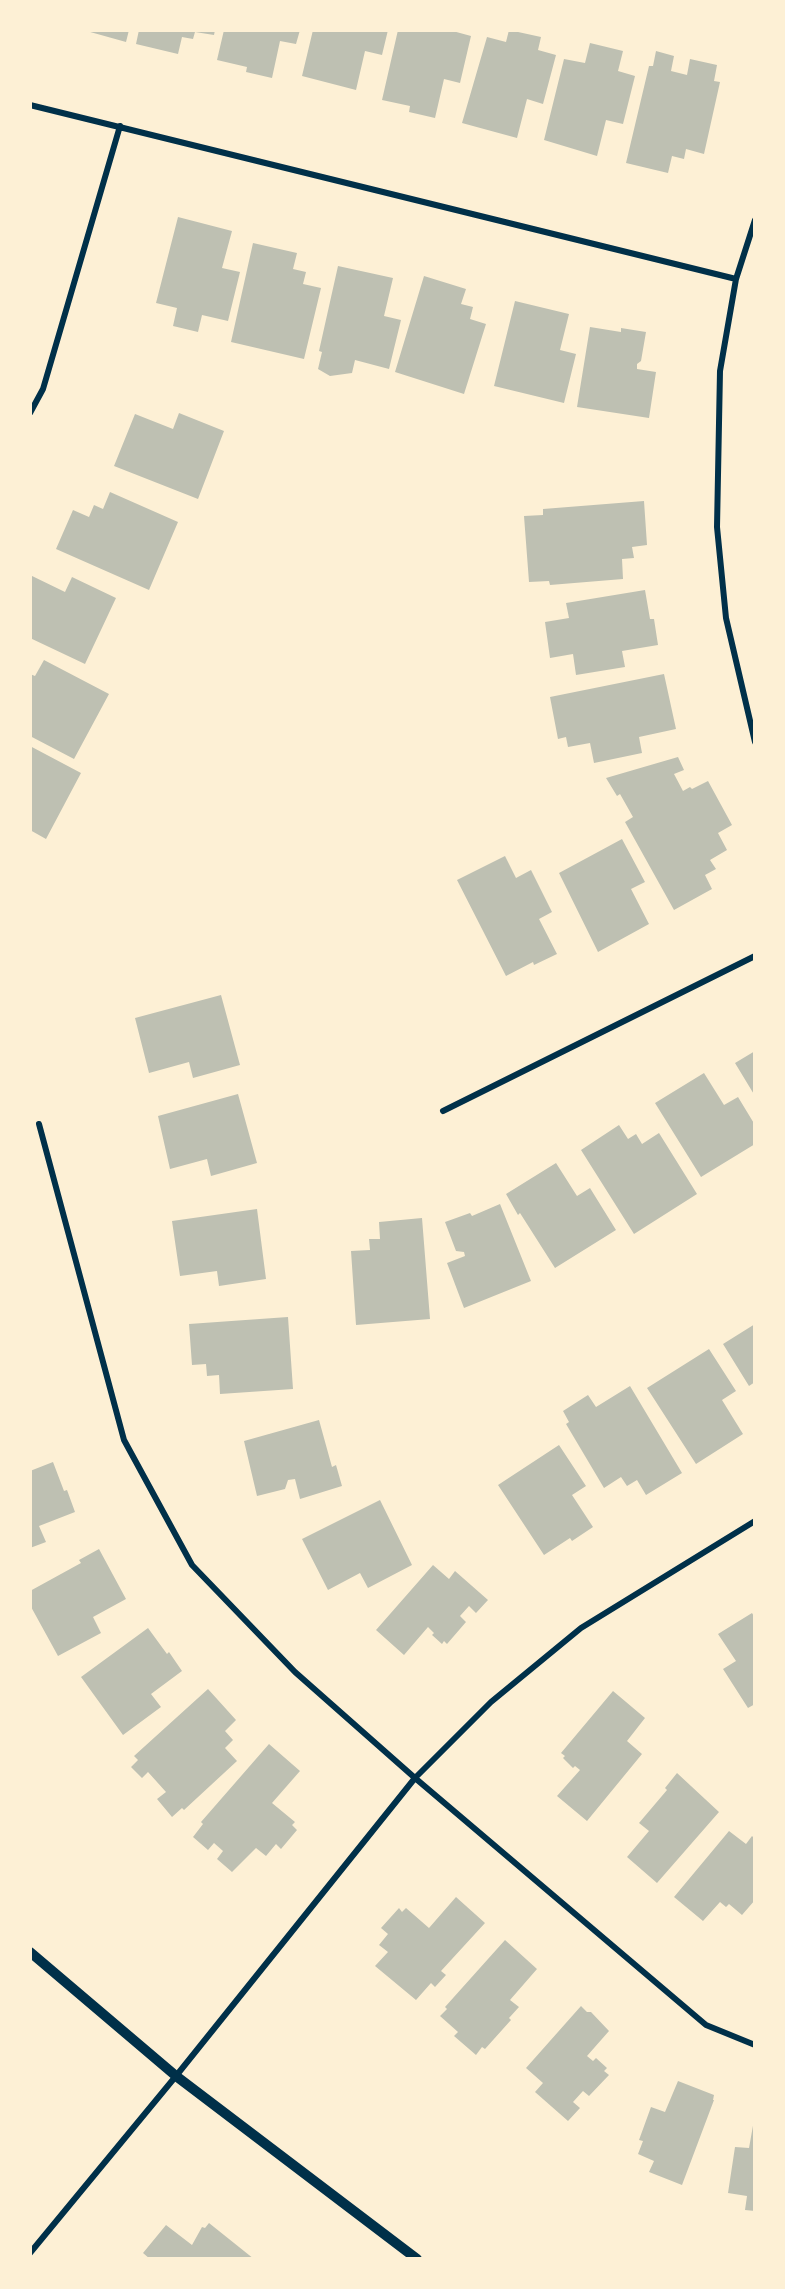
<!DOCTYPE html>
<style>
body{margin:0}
#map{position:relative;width:785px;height:2289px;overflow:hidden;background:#fdf0d5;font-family:"Zilla Slab",serif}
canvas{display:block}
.frame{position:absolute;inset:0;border:32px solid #fdf0d5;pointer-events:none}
</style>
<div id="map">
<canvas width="785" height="2289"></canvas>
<div class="frame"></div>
</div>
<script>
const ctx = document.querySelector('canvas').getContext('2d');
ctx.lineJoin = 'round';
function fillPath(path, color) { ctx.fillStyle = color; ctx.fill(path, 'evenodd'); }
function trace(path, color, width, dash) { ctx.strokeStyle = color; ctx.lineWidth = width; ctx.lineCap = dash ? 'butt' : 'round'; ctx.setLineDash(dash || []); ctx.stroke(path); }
fillPath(new Path2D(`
 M83,30H129L126,42Z
 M139,30H215L214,35L195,32L193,39L182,37L178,54L136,44Z
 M224,30H300L296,44L280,41L272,78L246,72L247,67L217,60Z
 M313,30H388L382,55L365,51L356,90L302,76Z
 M398,30H449L471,36L460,83L444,79L435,118L409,112L410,106L382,100Z
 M509,30L541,37L538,50L556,55L543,104L527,99L517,138L462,123L487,37L506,42Z
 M590,43L623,51L618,71L635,76L623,124L606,120L597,156L544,140L564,59L585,63Z
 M656,51L674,56L671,71L687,75L690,59L717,65L714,81L720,82L704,154L686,149L684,159L672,156L668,173L626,163L649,66H653Z
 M178,217L232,231L222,268L240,272L228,321L202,315L198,332L173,326L177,308L156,303Z
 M253,243L297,253L293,269L306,272L303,284L321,288L304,359L231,342Z
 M338,266L393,278L384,316L401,320L389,369L355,360L352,373L330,376L318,369L322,352L319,351Z
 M424,276L466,289L461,304L473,307L470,319L486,324L464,394L395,372Z
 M515,301L569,314L560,350L576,354L564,403L494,386Z
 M590,327L621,332V328L646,332L641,361L637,364V369L656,372L649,418L577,407Z
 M179,413L224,431L198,499L114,466L135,414L173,429Z
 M110,492L178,522L149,590L56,549L73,510L89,517L94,505L103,509Z
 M644,501L647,545L632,547L634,558L622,559L623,579L550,585L549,581L529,582L524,516L543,515V509Z
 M30,575L65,592L72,577L116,598L85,664L30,638Z
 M645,590L650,619H654L658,645L622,651L625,667L576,675L573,654L550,658L545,622L569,618L566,603Z
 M44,660L109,694L74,759L30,736V674L35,676Z
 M664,674L676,729L639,737L642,753L594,763L590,743L568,747L566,737L558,739L550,697Z
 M30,746L81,773L46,839L30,830Z
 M678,757L684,770L674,774L683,791L690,787L692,789L708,781L732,825L718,833L727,850L710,860L716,869L705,875L712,889L674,910L625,822L633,817L620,794L617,796L606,778Z
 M622,839L645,882L631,889L649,924L598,952L559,873Z
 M505,856L516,878L531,870L552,912L539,919L557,954L534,965L533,962L506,976L457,880Z
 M221,995L240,1065L193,1078L189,1062L149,1073L135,1018Z
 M755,1051V1096L735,1063Z
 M704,1073L724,1105L738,1097L755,1125V1144L701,1177L655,1103Z
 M238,1094L257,1163L211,1176L207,1159L170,1169L158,1116Z
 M619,1125L628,1139L636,1134L642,1144L659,1133L697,1194L634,1234L581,1150Z
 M556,1163L577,1196L590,1188L616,1230L555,1268L520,1213L518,1215L506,1194Z
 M500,1204L531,1281L464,1308L447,1263L465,1256L464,1252L456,1251L445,1222L470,1213L472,1216Z
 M257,1209L266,1279L219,1286L217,1271L180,1276L172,1221Z
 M422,1218L430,1319L356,1325L351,1251L370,1250L369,1239H380L379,1222Z
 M288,1317L293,1389L220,1394L219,1375L207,1376L206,1364L192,1365L189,1324Z
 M755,1324V1382L749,1386L723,1344Z
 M709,1349L736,1391L722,1400L743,1434L696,1464L647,1388Z
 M630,1386L682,1473L646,1495L637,1480L627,1486L621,1477L604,1488L566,1424L569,1422L563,1411L588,1395L596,1407Z
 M319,1420L332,1467L336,1465L342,1486L300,1499L295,1479L288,1480L285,1489L257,1496L244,1441Z
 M559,1445L586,1486L572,1495L593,1527L572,1541L570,1538L544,1555L498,1485Z
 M53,1462L64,1491L67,1490L75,1512L39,1526L46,1542L30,1548V1471Z
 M380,1500L412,1565L368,1588L360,1573L328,1590L302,1539Z
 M99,1549L126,1599L93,1617L101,1633L58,1656L30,1605V1591L81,1563L79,1560Z
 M433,1565L449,1579L455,1571L488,1600L476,1613L469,1606L460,1616L466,1622L447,1644L444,1641L442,1644L432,1635L434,1633L428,1627L404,1655L376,1630Z
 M752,1613L755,1618V1704L748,1708L723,1669L736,1661L718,1634Z
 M148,1628L167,1654L169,1652L182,1671L151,1694L161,1707L123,1735L81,1677Z
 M208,1689L236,1720L225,1731L233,1740L225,1748L237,1761L184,1810L182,1808L172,1817L157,1799L166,1792L148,1772L142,1778L131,1767L138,1760L134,1756Z
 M613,1691L645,1718L627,1741L642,1754L587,1821L557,1796L580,1770L575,1766L573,1768L563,1758L565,1756L561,1753Z
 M269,1744L300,1771L272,1803L295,1822L292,1825L297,1830L281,1849L276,1844L266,1856L256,1848L232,1872L217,1859L223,1851L214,1843L208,1850L193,1837L203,1824L201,1822Z
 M677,1773L719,1812L657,1883L627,1857L649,1831L639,1823L667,1790L665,1788Z
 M729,1831L746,1844L752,1836L755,1839V1900L742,1915L729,1904L726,1907L720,1902L703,1921L674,1897Z
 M456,1897L485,1923L441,1971L446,1975L435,1987L431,1983L416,2000L375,1966L388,1952L379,1945L388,1934L381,1928L399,1908L402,1912L406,1908L429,1928Z
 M505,1940L537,1969L510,2000L519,2007L509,2018L511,2020L485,2049L482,2047L476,2055L454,2036L458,2032L440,2016L447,2009L445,2007Z
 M581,2006L587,2012H591L609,2031L587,2056L593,2061L596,2058L607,2068L604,2071L609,2075L589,2096L583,2091L573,2102L580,2108L568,2121L535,2092L543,2083L526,2068Z
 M678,2081L714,2095L713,2100H714L682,2185L649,2172L654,2161L638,2154L643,2141L639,2140L651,2107L665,2112Z
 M754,2120H755V2211L745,2210L747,2196L728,2193L735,2147L749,2148Z
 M209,2223L254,2259H150L143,2253L166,2225L192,2245L202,2227L205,2228Z`), '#bec0b2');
trace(new Path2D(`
 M30,105L736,279
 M755,220L736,279L720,371L717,527L726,618L755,742
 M30,413L43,389L120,126
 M443,1111L755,956
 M39,1124L124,1440L192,1565L295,1672L415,1778L706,2025L755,2045
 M30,2253L176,2076L415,1778L491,1702L581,1628L755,1521`), '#003049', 6);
trace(new Path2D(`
 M30,1952L176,2076L417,2259`), '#003049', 10);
</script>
